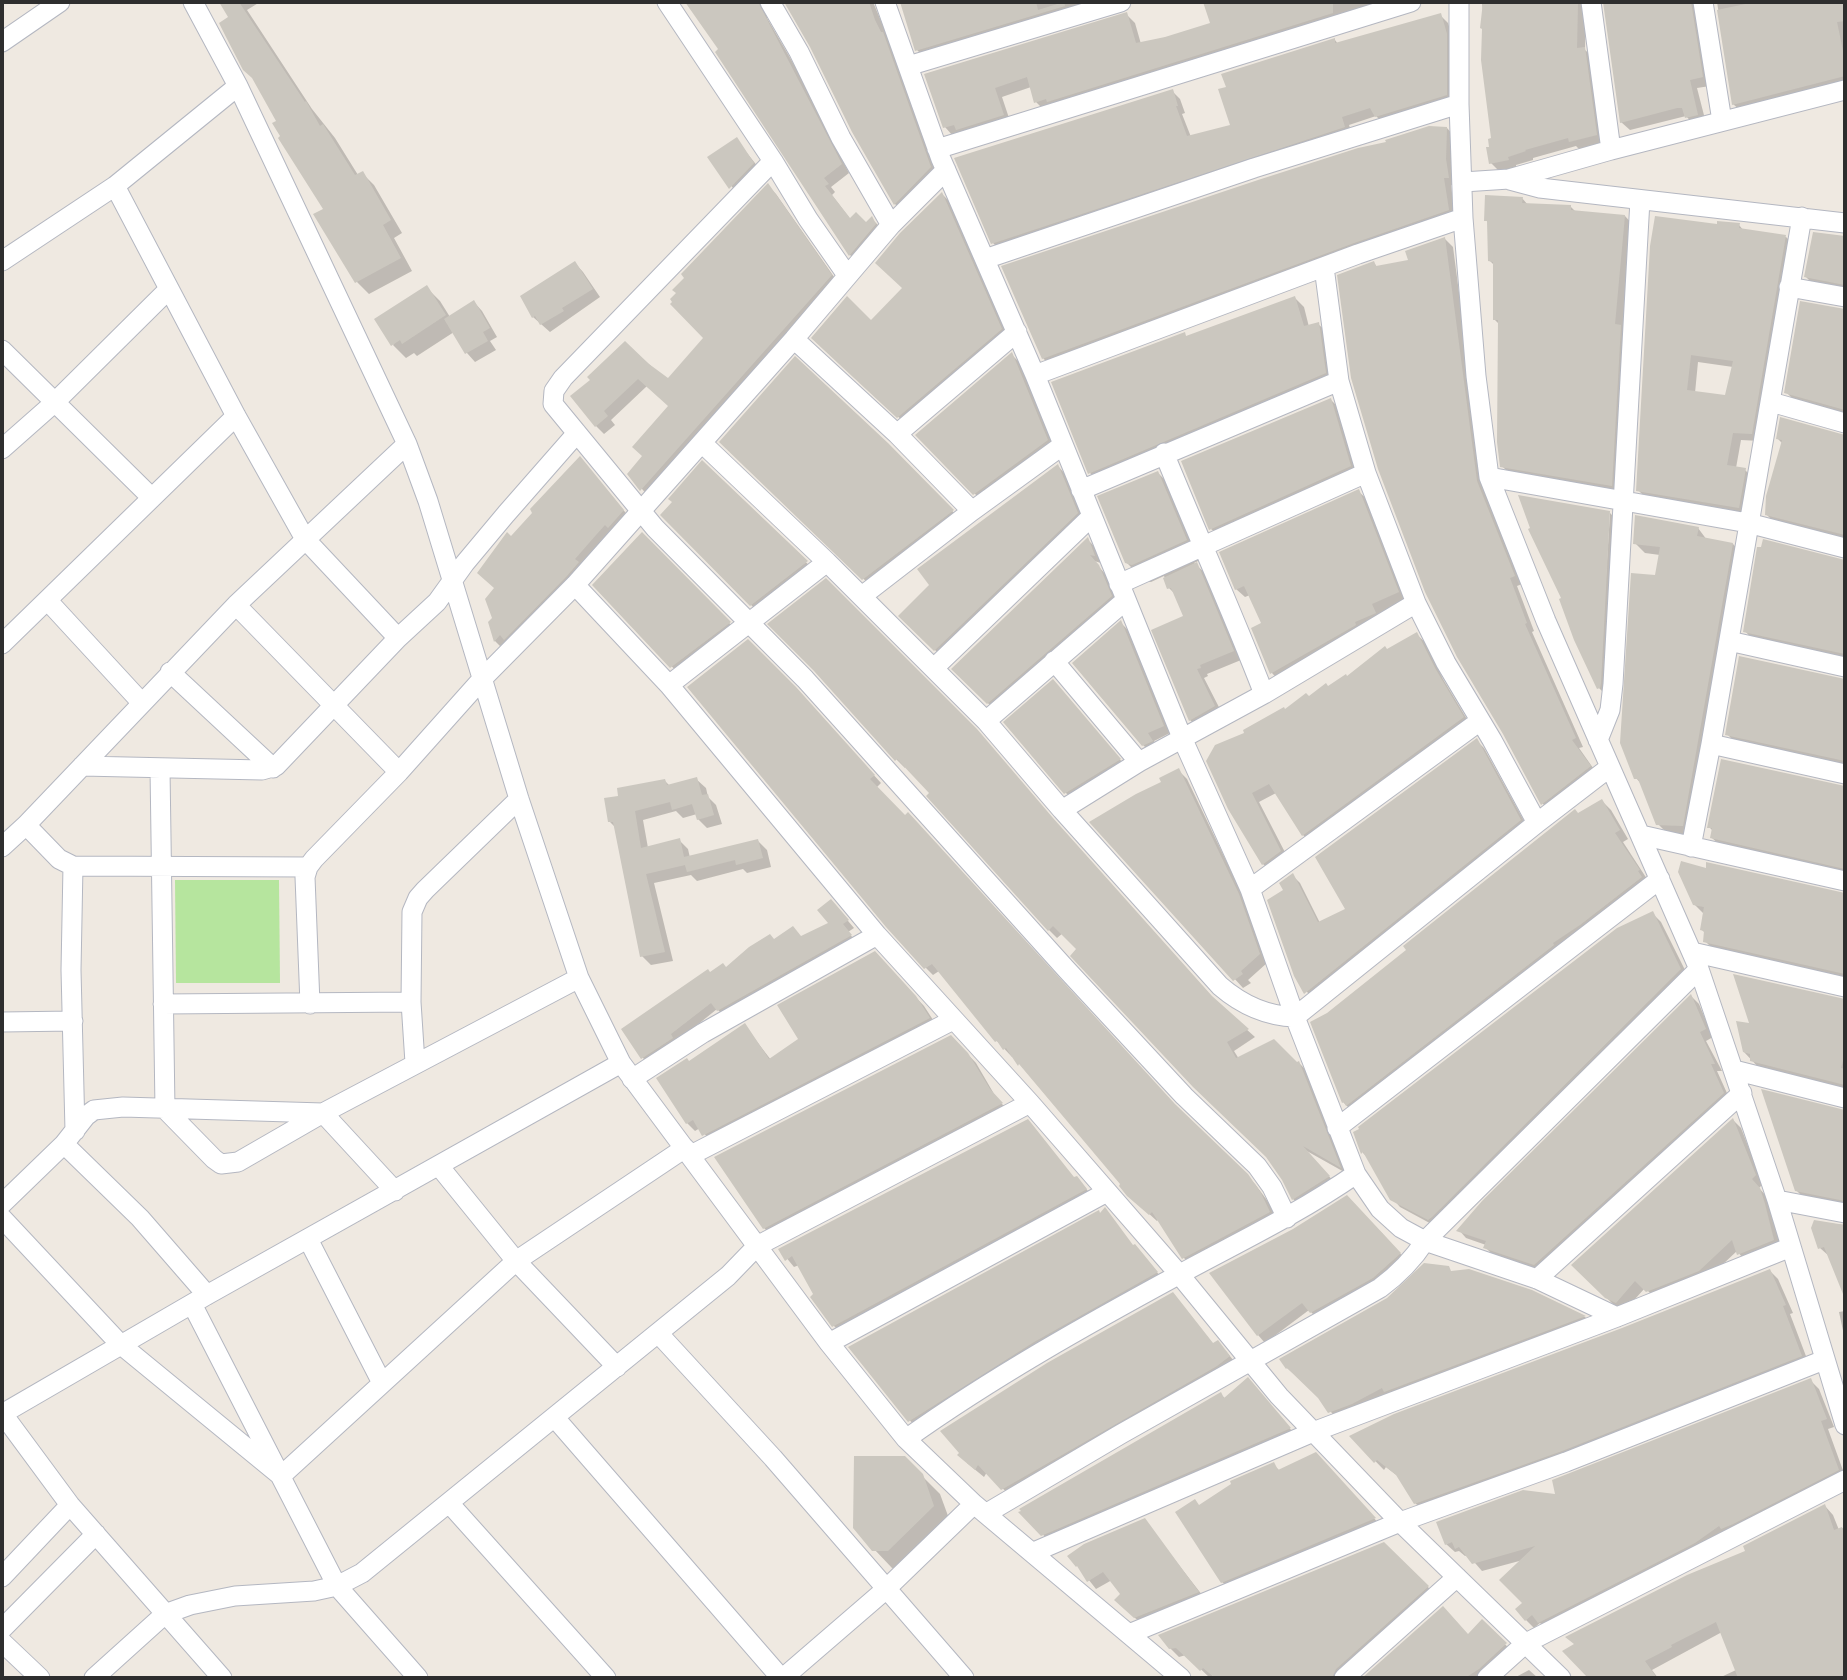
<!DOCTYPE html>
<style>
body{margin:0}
#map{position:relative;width:1847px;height:1680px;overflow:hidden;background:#efe9e1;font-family:"Asap Condensed",sans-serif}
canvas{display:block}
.frame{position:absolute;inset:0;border:4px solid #2e2e2e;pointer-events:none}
</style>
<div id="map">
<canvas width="1847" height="1680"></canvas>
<div class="frame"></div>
</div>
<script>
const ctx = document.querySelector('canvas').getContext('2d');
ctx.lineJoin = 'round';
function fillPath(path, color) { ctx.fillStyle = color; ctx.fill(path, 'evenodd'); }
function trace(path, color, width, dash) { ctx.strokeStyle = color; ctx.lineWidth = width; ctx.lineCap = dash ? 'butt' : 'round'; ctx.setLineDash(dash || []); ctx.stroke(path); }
fillPath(new Path2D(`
 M175,880H279L280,983H176Z`), '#b6e59e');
fillPath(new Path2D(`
 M221,2H260L247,10L312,109L335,138L358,175L362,173L374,185L402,233L394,238L412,271L369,294L357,282L325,210L283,137L279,121L231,18Z
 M687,2H771L766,5L767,18L796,68L849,173L831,187L835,192L832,195L851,220L866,224L872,219L879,226L857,262L850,255L721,50Z
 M786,2H873L890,42L938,176L903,212L895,204L853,131L812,46Z
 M905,2H1114L925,58L917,50L902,3Z
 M1205,2H1404L1044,110L1036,102L1031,87L1002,97L1011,124L953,136L945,127L926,75L1126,14L1135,23L1141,44L1213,25Z
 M1482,2H1586L1585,50L1593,57L1604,143L1579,149L1576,146L1533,158V160L1516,165V168L1499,171L1491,163L1493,140Z
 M1605,2H1703L1710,86L1697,88L1706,123L1695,126L1686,116L1630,130L1621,122Z
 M1717,2H1845V86L1742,112L1733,104Z
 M1440,15L1448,23L1454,43V103L1384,124L1376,116L1349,125L1352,134L1001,251L993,243L1172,91L1180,99L1185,113L1182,114L1191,137L1232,127L1335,40L1338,44Z
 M1447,128L1454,136L1455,185H1451L1455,217L1050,366L1043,358Z
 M736,139L762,172L739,196L710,158Z
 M768,186L776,194L839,284L649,497L629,474L644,456L670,406L647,386L611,420L615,425L604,434L596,426L593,380L625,343L668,381L706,338Z
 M942,194L949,201L1008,337L906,424L821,345L872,323L904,288Z
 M1522,198L1528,205L1570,206L1576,212L1625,216L1634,226L1621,495L1512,476L1502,466L1499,324L1494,319V265L1490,261L1489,224L1486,220Z
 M1739,225L1744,231L1786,237L1794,245L1760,441L1741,440L1736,468L1745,470L1753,478L1747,515L1646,498L1638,490L1718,226ZM1698,362L1733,367L1726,397L1695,393Z
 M1838,236L1845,238V291L1814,285L1806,277Z
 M1445,239L1453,247L1485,490L1522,584L1517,586L1534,631L1532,632L1583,747L1579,748L1598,775L1550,811L1542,803L1374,263L1378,268L1410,261Z
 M575,263L583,272L600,297L550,332L533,317Z
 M426,287L440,301L450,317L474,302L482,311L497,337L490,341L496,350L475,362L467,353L454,332L417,356L414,353L406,358L393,345Z
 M1295,298L1304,307L1309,327L1318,324L1327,332L1333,382L1098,481L1090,473L1184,334L1187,337Z
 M1844,311H1845V415L1795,401L1786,392Z
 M1012,355L1020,363L1056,449L983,502L917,435Z
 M1331,400L1339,408L1359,475L1220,537L1211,529Z
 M1845,436V541L1775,523L1766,514L1783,444L1778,439Z
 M721,442L887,444L960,519L872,587Z
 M703,463L814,570L759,613L662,515L674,502Z
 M587,466L630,518L502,648L495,641L490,622L494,618L496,588L511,539Z
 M1058,466L1065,474L1084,521L943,658L901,616Z
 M1158,473L1176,491L1204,558L1194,563L1205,573L1241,660L1207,674L1208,676L1204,678L1223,715L1199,729L1190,720L1185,617L1176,595L1169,588L1164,576L1151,582L1145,581L1126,562Z
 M1359,492L1368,500L1406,601L1380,613L1384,622L1280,682L1272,673L1253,629L1264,624L1250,595L1245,597L1236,589Z
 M1610,513L1617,520L1606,695L1599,688Z
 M1698,528L1707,540L1733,544L1742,554L1692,835L1668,834L1658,824L1643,786L1636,778L1660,555L1645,553L1635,543Z
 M642,534L737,631L680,675L594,585Z
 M1088,540L1095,547L1101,563L1094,561L1106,575L1118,605L996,711L953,669Z
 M1845,561V660L1753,640L1745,631Z
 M1121,623L1128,630L1170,733L1154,741L1158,748L1151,753L1143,745Z
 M1416,634L1425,642L1443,679L1471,726L1311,843L1303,835L1276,793L1259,802L1289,860L1271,872L1263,864L1229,808L1247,734L1347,678Z
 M815,670L1061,828L1216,1002L1255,1037L1234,1051L1239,1059L1299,1063L1307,1071L1346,1173L1305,1150L1337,1185L1301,1207L1293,1199L1284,1179L1268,1157L1079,949L1063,933L1057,938L1049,930L929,796L932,793L906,766L905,768L897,760Z
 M1845,680V767L1736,743L1727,734Z
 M1062,691L1128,769L1075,802L1066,793Z
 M803,697L881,783L876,788L1180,1111L1255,1184L1269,1203L1277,1220L1191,1265L1184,1258L1159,1219L1157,1221L1137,1203L1013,1056L1012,1057L997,1041L939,971L933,975L926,968Z
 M1477,741L1484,748L1528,828L1313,1000L1295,975L1285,891L1292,875L1300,883L1320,923L1347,910Z
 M1179,771L1187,779L1247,904L1267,963L1248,980L1251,983L1243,988L1092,822L1164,783Z
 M696,779L706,788L708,797L716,805L722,824L707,828L698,819L697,814L683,818L676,811L643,820L648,848L679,840L688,849L690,858L758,841L767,850L771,867L747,873L743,869L697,881L691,875L654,883L673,961L651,965L642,956L616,828L610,822L620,797L664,780L670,786Z
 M1845,787V874L1721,846L1712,838L1713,831L1709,827Z
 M1602,801L1611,810L1628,839L1623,842L1647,879L1352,1111L1343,1102L1328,1015L1578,815Z
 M1707,870L1845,894V980L1714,950L1705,941L1706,934L1702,930L1703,913L1694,904Z
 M837,908L854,928L848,932L857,943L725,1017L717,1009L649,1064L642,1057L711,974L802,938L830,923Z
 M1653,914L1661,922L1689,978L1437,1227L1400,1207L1392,1198L1369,1159L1363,1153L1355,1133Z
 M882,961L924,1006L937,1026L711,1142L700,1128L695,1131L687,1123L689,1063L745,1026L771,1060L800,1040Z
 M1691,996L1699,1004L1713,1037L1706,1041L1722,1071H1717L1731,1102L1543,1272L1493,1255L1485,1247L1486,1245L1466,1238L1459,1230Z
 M1845,1000V1091L1760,1069L1744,1052L1752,1026Z
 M959,1045L976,1063L997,1099L1009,1111L772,1236L764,1228Z
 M1845,1111V1207L1805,1199L1796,1190Z
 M1733,1120L1741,1128L1763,1184L1759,1188L1768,1198L1781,1248L1747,1263L1737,1251L1707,1279L1656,1299L1645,1288L1625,1310L1615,1306L1573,1265Z
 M1077,1178L1093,1197L842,1334L834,1326L799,1265L794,1267L780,1250Z
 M1816,1222L1845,1225V1295L1829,1256L1820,1248Z
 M1380,1231L1407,1261L1319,1320L1309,1310L1265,1343L1258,1335Z
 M1134,1247L1164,1280L917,1429L850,1347Z
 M1770,1271L1778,1279L1793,1313L1790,1314L1809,1364L1424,1511L1415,1503L1399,1477L1386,1467L1384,1470L1352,1437Z
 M1452,1273L1532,1292L1585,1317L1592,1324L1337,1420L1320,1397L1287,1368Z
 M1173,1294L1214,1345L1226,1351L1237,1365L1011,1497L987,1472L984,1477L967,1463Z
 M1845,1311V1340L1839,1312Z
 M1810,1380L1819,1389L1834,1427L1828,1429L1845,1476L1548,1631L1540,1623L1534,1628L1526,1620L1523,1560L1482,1571L1468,1555L1465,1556L1459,1551L1455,1552L1446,1544Z
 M1256,1388L1297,1437L1051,1543L1021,1512L1220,1394L1226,1399Z
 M904,1458L940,1494L951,1524L907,1569L892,1568L874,1549Z
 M1323,1462L1382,1527L1230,1589L1222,1582L1200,1507L1273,1464L1280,1471Z
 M1825,1506L1833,1515L1839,1530L1845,1527V1678H1719L1736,1670L1722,1632L1652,1670L1658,1678H1586L1748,1552Z
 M1144,1520L1206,1600L1144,1626L1124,1608L1122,1594L1112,1580L1096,1589L1070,1556Z
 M1384,1544L1436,1595L1344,1678H1216L1213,1675L1210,1678L1186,1655L1179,1657L1170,1648Z
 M1442,1609L1468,1636L1482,1622L1514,1653L1486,1678H1365Z
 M1529,1670L1538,1678H1514Z`), '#0003');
fillPath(new Path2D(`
 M219,2H239L305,102L306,101L320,126L323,124L355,175L363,171L391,220L383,225L401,258L355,283L313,214L323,209L278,138L280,136L272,123L276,121L252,78L243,70L226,37L219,23L228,17Z
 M685,2H758L842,164L824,178L829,184L825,186L850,218L856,212L866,222L872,216L876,224L849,256L715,52L718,49Z
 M784,2H869L875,20L881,32H883L931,167L894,205L852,132L810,47Z
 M900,2H1036L1038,10L1064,2L1065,6L915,51Z
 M1203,2H1333V13L1047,102L1046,99L1034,103L1027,77L995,88L1004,115L956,130L954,125L943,128L924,74L1127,12L1136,43L1165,37L1210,23Z
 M1483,2H1578L1577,48L1585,47L1597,135L1569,142L1568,138L1525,150L1526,151L1508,157L1509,160L1489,164L1486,147H1489L1488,139L1491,138L1481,60L1482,29L1480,28Z
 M1603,2H1691L1703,77L1690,80L1698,115L1685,118L1682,108H1677L1620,123Z
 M1755,2H1845V21L1837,22L1845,61V76L1732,105L1717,10Z
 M1441,13L1447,34V95L1375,117L1370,108L1342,117L1345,127L991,244L954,158L1173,89L1178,106H1176L1187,136L1230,125L1218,89L1226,87L1221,74L1335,38V43Z
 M1429,126L1447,127L1446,159L1449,178H1444L1449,210L1354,243L1042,359L1001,266L1258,180L1358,148L1386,142L1385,140Z
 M737,137L754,163L729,189L707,157Z
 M768,183L832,275L640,491L627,474L642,456L632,447L668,406L638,379L604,411L608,416L595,427L570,396L590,380L587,377L625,341L649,364L668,378L703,338L670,304L672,302L670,299L676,293L672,290L684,278L681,274Z
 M942,192L1002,329L897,418L811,338L847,296L871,320L902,288L875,263L900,233Z
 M1485,195L1523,197L1522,203L1571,205V210L1625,215L1615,324L1621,325L1612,486L1500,467L1497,442L1498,320H1493V262L1488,261L1487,221H1484Z
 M1655,216L1717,224V221L1740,223L1739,228L1786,235L1752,434L1733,433L1727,465L1746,468L1739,508L1636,491L1650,246ZM1691,355L1733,361L1725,395L1687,390Z
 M1813,232L1845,236V285L1804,277Z
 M1445,237L1477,481L1515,576L1510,578L1527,623L1525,624L1576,738L1572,740L1591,766L1541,805L1503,734L1457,657L1425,592L1378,469L1351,378L1337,275L1374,261L1376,266L1408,260L1405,251Z
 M575,261L593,289L562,308L564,311L540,325L535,316L532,318L520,296Z
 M427,285L446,315L402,344L400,340L391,346L374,319Z
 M1295,296L1304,326L1319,322L1326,373L1088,474L1051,382L1185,332L1186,336Z
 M474,300L490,328L483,332L488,341L465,354L444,319Z
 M1800,301L1845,309V410L1784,393Z
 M1012,352L1048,440L973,495L915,435Z
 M795,356L888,443L954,510L862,580L719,442Z
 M1331,398L1351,466L1209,530L1181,461Z
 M1780,417L1845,435V535L1765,515L1766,496L1782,440L1776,439Z
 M580,456L624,510L608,528L605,525L596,535L575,559L579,562L566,577L504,640L500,635L494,642L488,622L492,618L485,599L494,588L477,573L507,532L511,536L532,513L530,509Z
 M702,460L808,561L750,606L660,515L672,502L668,499Z
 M1058,464L1078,513L934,651L898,616L929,585L917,569Z
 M1158,471L1187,540L1132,565L1125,563L1097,496Z
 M1359,489L1399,592L1372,604L1376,613L1355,622L1356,625L1270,674L1251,628L1261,623L1244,586L1235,590L1219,552Z
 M1518,495L1610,511L1601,683L1600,688L1597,689L1574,640L1559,599L1561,598L1528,529L1530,528Z
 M1635,515L1699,527L1697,536L1733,543L1683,826L1656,825L1638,779H1634L1620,743L1631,573L1655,575L1660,547L1633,544Z
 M642,532L731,622L670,668L592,585Z
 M1088,537L1095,556L1090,555L1099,565L1112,596L987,704L951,669Z
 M1763,539L1845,560V654L1743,632L1757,547H1761Z
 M1197,562L1234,651L1200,665L1201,668L1197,669L1215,706L1189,721L1151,630L1183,616L1171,588L1167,589L1163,578Z
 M826,578L977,729L1053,818L1212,996L1249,1029L1227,1042L1236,1058L1274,1039L1297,1062L1299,1061L1341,1168L1303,1146L1330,1176L1292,1200L1282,1180L1266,1157L1193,1087L1070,956L1076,949L1053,926L1048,931L926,796L929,793L897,759L895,761L814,671L767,624Z
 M1121,620L1164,726L1148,733L1153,741L1142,746L1072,663Z
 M1417,632L1435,668L1464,717L1302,836L1269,784L1252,793L1281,851L1262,865L1228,809L1206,761L1215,745L1244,733L1243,730L1284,707L1285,709L1306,693L1309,696L1326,683L1328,686L1346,674L1347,676L1385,646L1387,649Z
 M748,639L796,687L875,775L870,779L905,815L908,812L1175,1104L1248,1174L1261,1193L1270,1212L1182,1259L1152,1212L1149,1215L1127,1196L1119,1186L1120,1184L1019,1064L1018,1066L1006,1048L1003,1050L997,1041L995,1042L932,964L924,969L886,927L687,687Z
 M1739,656L1845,679V761L1725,735Z
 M1053,679L1121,759L1064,794L1003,722Z
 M1477,738L1521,820L1304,994L1294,976L1267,900L1283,890L1279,883L1293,873L1318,922L1345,909L1315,857Z
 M1721,759L1845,786V869L1710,838L1712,828H1707Z
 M1179,768L1239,894L1260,954L1241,971L1243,974L1233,981L1089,822L1136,794L1161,782L1159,778Z
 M697,777L702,795L708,794L714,815L697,820L692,804L672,810L670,802L635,811L641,848L680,838L684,857L758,839L763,858L736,865L735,860L687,872L685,865L646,874L665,952L640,957L613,822H608L604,798L618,796L617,788L665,779L667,785Z
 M1602,799L1620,830L1615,833L1640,870L1638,871L1642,877L1580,925L1553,943L1554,945L1346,1106L1344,1102L1342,1103L1310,1022L1327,1013L1406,950L1403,946L1575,809L1578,813Z
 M1681,861L1706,868V862L1845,893V974L1703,942L1704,931L1700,930L1704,907L1693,905L1678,872Z
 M831,899L849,920L843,924L852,935L717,1011L711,1003L671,1034L673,1038L641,1059L621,1029L708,969L710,972L723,963L726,967L749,947L770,934L774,939L793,926L801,936L828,923L817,910Z
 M1653,911L1681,969L1432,1217L1428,1220L1390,1200L1363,1152L1361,1154L1353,1132L1359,1129L1358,1127L1617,928Z
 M875,951L916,996L930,1018L702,1136L693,1120L686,1124L656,1078L687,1058L689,1061L745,1023L769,1059L798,1039L777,1005Z
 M1733,974L1845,999V1053L1841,1068L1845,1069V1085L1750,1061V1054L1743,1052L1736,1021L1749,1023Z
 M1691,994L1706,1029L1700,1032L1715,1064H1711L1724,1093L1534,1265L1483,1248L1486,1241L1456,1231L1482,1201Z
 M951,1035L968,1053L990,1089L1003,1103L763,1229L714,1157Z
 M1761,1089L1845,1110V1201L1795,1191Z
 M1733,1118L1756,1175L1752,1179L1760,1188L1765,1204L1774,1240L1737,1255L1732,1240L1699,1271L1646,1292L1635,1281L1616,1303L1605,1298L1571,1265Z
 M1028,1119L1074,1177L1077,1176L1087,1189L832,1327L810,1297L813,1294L792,1256L785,1261L778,1249Z
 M1347,1195L1401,1253L1373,1278L1310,1313L1302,1303L1257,1336L1209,1273L1293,1229Z
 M1105,1207L1133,1245L1135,1244L1158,1272L1034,1342L908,1422L848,1347L1099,1210L1100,1213Z
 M1814,1220L1845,1225V1299L1824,1247L1818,1249L1811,1228Z
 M1424,1263L1449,1266L1451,1271L1469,1269L1532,1290L1586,1316L1384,1392L1382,1388L1352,1404L1328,1413L1318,1398L1287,1368L1286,1369L1279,1359L1387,1298Z
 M1770,1269L1786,1305L1783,1306L1802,1356L1562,1451L1414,1504L1396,1475L1377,1460L1374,1463L1349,1436L1394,1414L1622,1328Z
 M1173,1292L1213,1343L1218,1340L1230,1356L1217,1366L1001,1490L978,1465L975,1470L957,1455L959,1453L940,1431L1047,1363Z
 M1248,1377L1291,1428L1041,1536L1018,1512L1021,1511L1019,1509L1221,1392L1224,1398Z
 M1811,1378L1827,1419L1821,1421L1839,1470L1733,1524L1721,1529L1719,1526L1695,1543L1538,1623L1532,1615L1525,1621L1515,1609L1522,1603L1499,1580L1535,1546L1472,1564L1459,1547L1455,1549L1452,1542L1445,1545L1436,1522L1523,1490L1555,1494L1552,1480Z
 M1316,1452L1376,1518L1221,1583L1175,1512L1195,1499L1199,1505L1231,1484L1230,1481L1274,1462L1278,1470Z
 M854,1456H905L923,1474L934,1506L888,1551H872L853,1528Z
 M1825,1504L1834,1530L1842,1527L1845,1535V1678H1738L1716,1622L1671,1645L1672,1647L1645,1661L1657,1678H1588L1562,1651L1574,1644L1565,1637L1687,1575L1745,1551L1743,1546Z
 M1145,1518L1199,1592L1134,1618L1114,1600L1120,1594L1103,1572L1087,1582L1077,1566L1076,1567L1067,1556L1084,1544Z
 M1384,1542L1429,1586L1336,1669L1332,1678H1215L1203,1668L1200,1671L1176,1648L1169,1649L1158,1635Z
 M1443,1606L1468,1634L1482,1619L1507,1643L1479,1669L1465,1678H1362Z`), '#cbc7bf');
const minor = new Path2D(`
 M193,2L238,86L407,444L428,501L519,799L579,978L621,1063L829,1343L906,1439L974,1504L1181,1678
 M667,2L773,161L808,219L847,275
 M770,2L799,52L841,138L891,225
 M885,2L941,159L1035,375L1183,740L1250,889L1295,1017L1356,1174L1380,1209L1401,1228L1425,1241L1537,1279L1617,1317
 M1459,2V104L1463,218L1476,376L1489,477L1546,621L1699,969L1777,1200L1845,1425
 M1591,2L1611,150
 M1703,2L1722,121
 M2,42L60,2
 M908,66L1121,2
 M238,86L115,186L236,416L305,539L398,638
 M937,149L1411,2
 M773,161L563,378L554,391L553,404L655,528L805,679L1066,969L1184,1096L1257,1166L1272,1187L1287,1218
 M1510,180L1540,188L1845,223
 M1463,182L1509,179L1611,150L1845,90
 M985,259L1254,168L1459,104
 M2,261L115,186
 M1324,267L1339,381
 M1789,287L1845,297
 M794,339L897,434L972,511
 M2,350L151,497
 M1035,375L1358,254L1463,218
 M1771,402L1845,423
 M897,434L1017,332
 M702,443L827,562L986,721L1062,810L1220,986C1242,1005 1266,1016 1295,1017L1537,823L1610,767
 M2,449L54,403L169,289
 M1164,453C1197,534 1233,613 1264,694
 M1489,477L1748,523L1845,548
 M1081,490L1339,381L1366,473L1416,603L1446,663L1492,740L1537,823
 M1119,584L1366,473
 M575,585L669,685L877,935L1030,1103L1179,1274L1279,1396L1400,1522L1561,1678
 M862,596L972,511L1063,445
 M48,601L141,702
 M236,605L399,772
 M1729,641L1845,667
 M2,644L236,416
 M1054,661L1139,762
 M934,668L1091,517
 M170,672L273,768
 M669,685L827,562
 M986,721L1126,600
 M1598,740L1610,710L1613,684L1640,200
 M1711,744L1845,774
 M82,766L262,770L276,766L398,638L437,602L465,563L506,514L577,433
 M160,769L165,1109L214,1159L221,1164L238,1162L323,1113L579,978
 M1062,810L1139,762L1264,694L1416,603
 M26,825L59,859L73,866L308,867
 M1641,835L1845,881
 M2,847L26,825L236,605L407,444
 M1691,847L1711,744L1802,217
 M73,866L71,970L75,1131
 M1250,889L1480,721
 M1692,952L1845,987
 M163,1004L411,1002
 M310,1004L305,877L308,867L314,859L399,772L482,679L575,585L794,339L891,225L946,170
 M2,1022L73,1021
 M415,1063L411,1002L412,912L418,898L425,890L519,799
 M1734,1070L1845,1098
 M632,1079L703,1033L877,935
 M1337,1128L1660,879
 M64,1144L140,1218L207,1295
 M691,1155L953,1020
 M439,1166L516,1261L617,1367
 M1777,1200L1845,1213
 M2,1204L64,1144L86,1116L94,1110L123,1107L323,1113L395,1191
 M2,1218L120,1344L281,1476L516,1261L685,1148
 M308,1239L382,1383
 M1537,1279L1742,1093
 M192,1304L337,1586L418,1678
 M658,1333L773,1458L964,1678
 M829,1343L1107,1192
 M2,1413L70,1505L222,1678
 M2,1414L207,1295L621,1063
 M555,1418L781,1678
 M906,1439C993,1377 1086,1325 1180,1274C1241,1241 1298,1214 1356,1174
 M449,1503L606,1678
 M987,1513L1121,1434L1380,1288C1399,1274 1412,1261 1425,1241L1699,969
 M1034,1552L1313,1432L1617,1317L1791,1247
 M2,1577L70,1505
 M2,1629L96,1534
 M1129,1634L1400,1522L1566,1462L1824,1360
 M2,1642L40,1678
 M94,1678L165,1614L190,1605L235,1596L314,1591L337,1586L362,1573L728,1276L757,1246L1030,1103
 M783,1678L885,1590L974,1504
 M1344,1678L1457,1577
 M1487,1678L1526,1643L1845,1480`);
trace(minor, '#b4b7c1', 21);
trace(minor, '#fff', 19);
</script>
